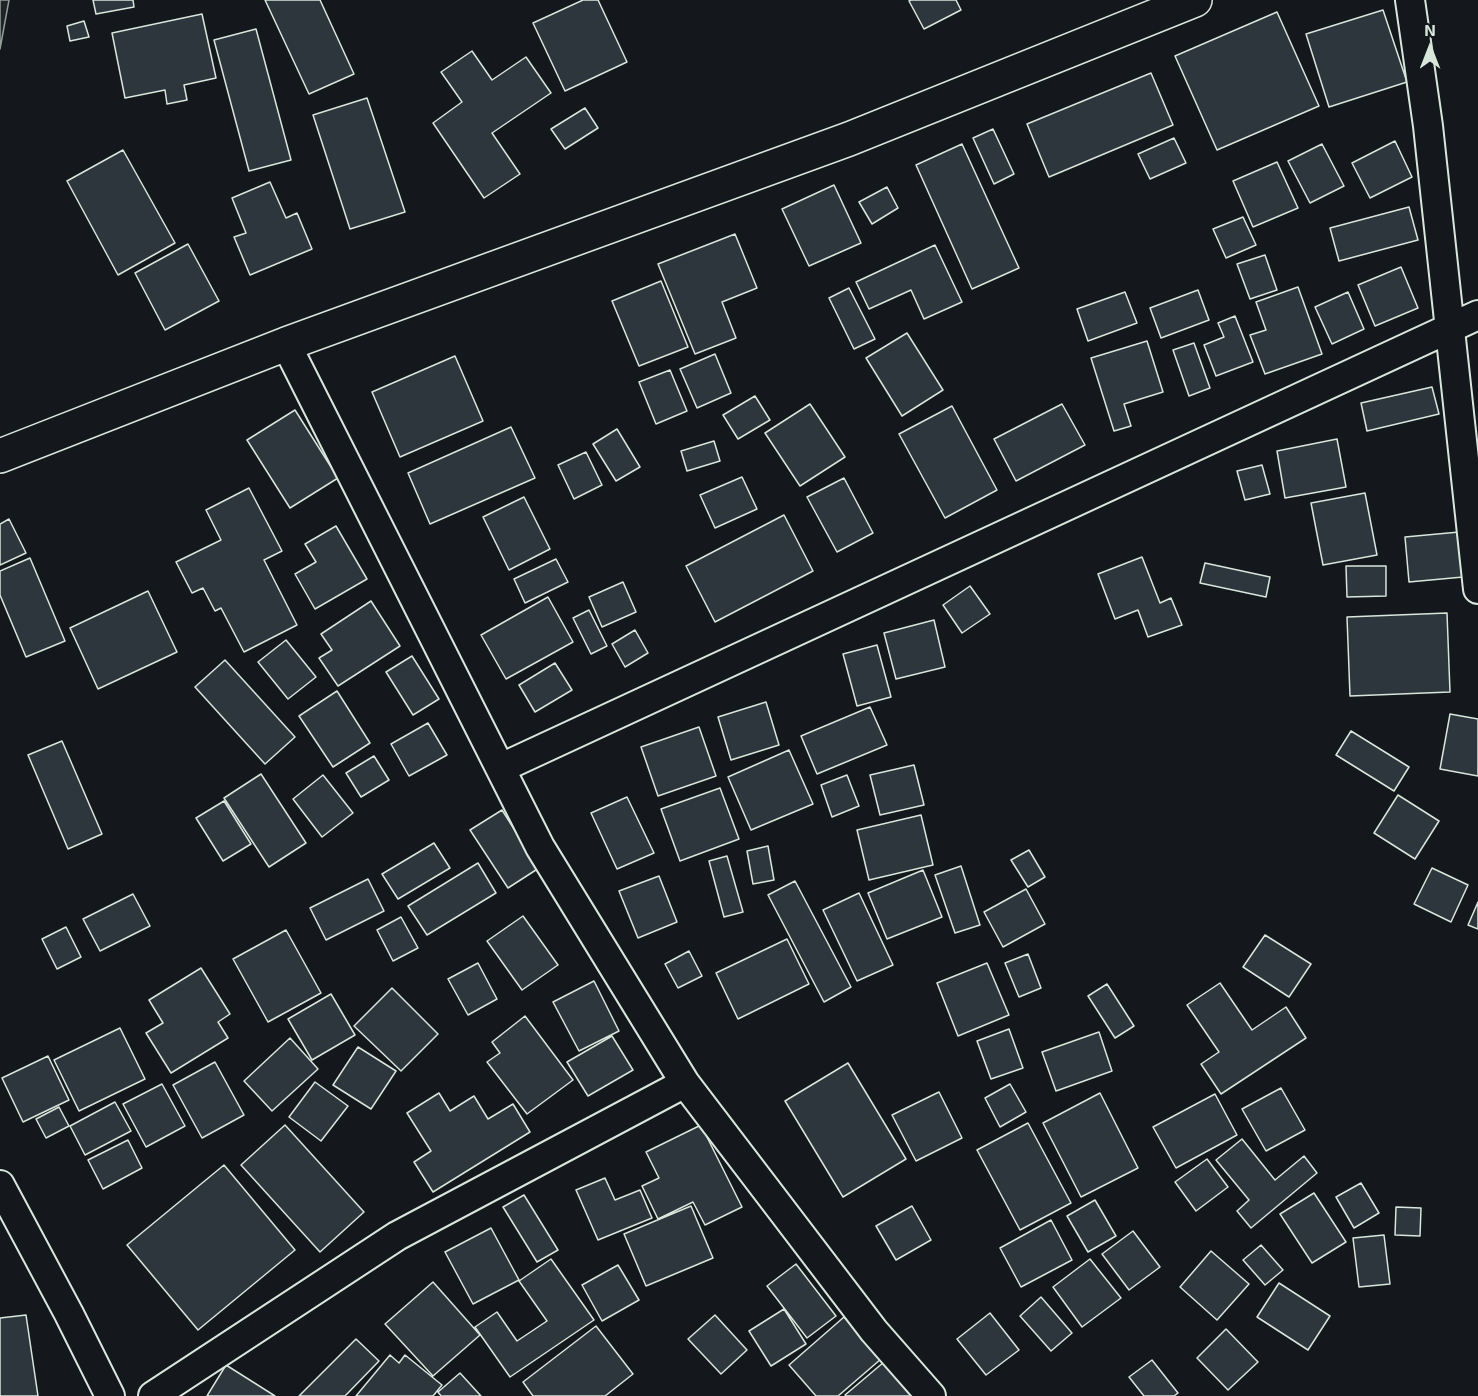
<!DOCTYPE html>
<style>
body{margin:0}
#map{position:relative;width:1478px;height:1396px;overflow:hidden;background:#14181c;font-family:"Exo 2",sans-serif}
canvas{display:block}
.north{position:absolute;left:1400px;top:18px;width:60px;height:60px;-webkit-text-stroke:4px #14181c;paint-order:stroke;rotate:0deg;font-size:16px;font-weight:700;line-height:24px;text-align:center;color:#d8e6dc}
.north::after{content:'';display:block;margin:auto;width:21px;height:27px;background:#d8e6dc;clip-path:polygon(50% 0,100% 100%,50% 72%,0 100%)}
</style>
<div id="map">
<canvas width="1478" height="1396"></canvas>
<div class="north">N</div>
</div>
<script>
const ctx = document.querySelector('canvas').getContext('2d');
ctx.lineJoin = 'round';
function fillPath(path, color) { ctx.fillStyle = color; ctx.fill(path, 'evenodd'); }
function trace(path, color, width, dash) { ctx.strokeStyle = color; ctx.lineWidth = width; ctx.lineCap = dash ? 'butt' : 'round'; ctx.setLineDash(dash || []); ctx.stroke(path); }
const green = new Path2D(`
 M0,0H9L0,49Z`);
fillPath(green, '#202428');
trace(green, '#939e99', 1.5);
const building = new Path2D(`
 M93,0H133L134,7L96,14Z
 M265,0H320L354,74L309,94Z
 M583,0H598L627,62L565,91L533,23Z
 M911,0H956L961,10L924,29L909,1Z
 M1383,10L1407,82L1329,107L1306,34Z
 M1277,12L1319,106L1217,150L1175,56Z
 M202,14L216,78L184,85L187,100L167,104L165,90L125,98L112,33Z
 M84,21L89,37L70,41L67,26Z
 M256,29L291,160L249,171L214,40Z
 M472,51L492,80L526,57L551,93L492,133L520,174L484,198L433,123L462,102L441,72Z
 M1151,73L1173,125L1049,177L1027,124Z
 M367,98L405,212L350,229L313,115Z
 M585,108L598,128L565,149L551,129Z
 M993,129L1014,174L994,184L973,138Z
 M1174,138L1186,163L1150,179L1138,154Z
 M1395,141L1412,177L1370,198L1352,163Z
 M962,144L1019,268L972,289L916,165Z
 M1322,144L1344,186L1310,203L1288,161Z
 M123,150L175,243L118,275L67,181Z
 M1277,162L1298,208L1253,227L1233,181Z
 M270,182L286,218L297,213L312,249L250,275L234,237L246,233L232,198Z
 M834,185L861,243L809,266L782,209Z
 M887,187L898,208L872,224L859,202Z
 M1409,207L1418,240L1339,261L1330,228Z
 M1243,217L1256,245L1226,258L1213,229Z
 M735,234L757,288L722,302L736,338L695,354L658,264Z
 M188,244L219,301L165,330L135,273Z
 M935,245L962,302L924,319L911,290L869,309L856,282Z
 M1265,255L1277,290L1250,299L1237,264Z
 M1401,267L1418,308L1375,326L1358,285Z
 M661,281L688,347L639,366L612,301Z
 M1298,287L1322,354L1265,374L1250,335L1266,330L1256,302Z
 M849,288L875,339L854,349L829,298Z
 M1198,290L1209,320L1161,338L1150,308Z
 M1125,292L1137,323L1088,341L1077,309Z
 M1348,292L1364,329L1332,344L1315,307Z
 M1235,316L1253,362L1216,376L1204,345L1224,337L1218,323Z
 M907,333L943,390L902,416L866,358Z
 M1147,341L1163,392L1124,404L1131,426L1114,431L1091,358Z
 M1194,343L1210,388L1189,396L1173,350Z
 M715,354L731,393L697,408L680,369Z
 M455,356L483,421L400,457L372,392Z
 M670,370L687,411L656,424L639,382Z
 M1432,387L1439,414L1367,431L1361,403Z
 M755,396L770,420L738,439L723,415Z
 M810,404L845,457L800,486L765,433Z
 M1062,404L1085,445L1016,481L994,439Z
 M952,406L997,490L945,518L899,434Z
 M295,410L338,478L290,508L247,440Z
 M511,427L535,478L430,524L408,473Z
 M617,429L640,467L616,481L593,444Z
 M1337,439L1346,487L1285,498L1277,451Z
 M714,441L720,461L687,471L681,451Z
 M586,452L602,485L574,499L558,465Z
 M1262,465L1270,494L1245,500L1237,471Z
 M742,477L757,509L715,528L700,495Z
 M844,478L873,533L837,552L807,497Z
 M249,488L282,551L264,560L297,625L244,652L221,608L215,611L203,588L192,593L176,562L221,540L206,510Z
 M1365,493L1377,555L1323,565L1311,503Z
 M524,497L550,549L509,570L483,517Z
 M784,515L813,571L715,622L686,566Z
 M9,519L26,553L0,565V524Z
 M336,526L367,579L315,609L295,574L316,562L305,544Z
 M1459,532L1463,577L1409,582L1405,537Z
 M1142,557L1160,603L1171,598L1182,625L1148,637L1138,610L1115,619L1098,574Z
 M30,558L65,641L26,657L0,595V571Z
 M556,559L568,582L525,603L514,579Z
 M1205,563L1270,577L1266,597L1200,583Z
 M1346,566H1386V596L1347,597Z
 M623,582L636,612L602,627L589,597Z
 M970,586L990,614L962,633L943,605Z
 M148,591L177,652L98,689L70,628Z
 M548,597L573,642L506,679L481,635Z
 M371,601L400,646L338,686L319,658L332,650L321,634Z
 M589,610L607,646L591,654L573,618Z
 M1447,613L1450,692L1350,696L1347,617Z
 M934,620L945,667L896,679L884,633Z
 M635,630L648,653L625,667L612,644Z
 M286,640L316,677L288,699L258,662Z
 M877,645L891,697L857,706L843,654Z
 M412,656L439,699L413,715L386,672Z
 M225,660L295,737L265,764L195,687Z
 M555,663L572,690L535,712L519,685Z
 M337,691L370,743L333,767L299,716Z
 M766,702L779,745L731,760L718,717Z
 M870,707L887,745L817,774L801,736Z
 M1450,714L1478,719V776L1440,769Z
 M428,723L447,755L409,776L391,744Z
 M699,727L716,776L658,796L641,747Z
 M1351,731L1409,767L1394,791L1336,755Z
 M62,741L102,834L68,849L28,755Z
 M789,750L813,804L751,830L728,777Z
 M374,756L389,780L361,797L346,773Z
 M914,765L924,805L880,815L870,775Z
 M261,774L306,843L269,867L224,798Z
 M323,775L353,813L322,837L293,799Z
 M847,775L859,806L832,817L821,785Z
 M720,788L739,839L680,861L661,809Z
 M1398,795L1439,821L1415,859L1374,833Z
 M627,797L654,853L617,869L591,813Z
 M224,801L251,844L223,861L196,818Z
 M502,810L539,868L508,888L470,830Z
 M921,815L933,865L869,880L857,830Z
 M434,843L450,868L398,899L382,874Z
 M768,846L774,880L753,884L747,851Z
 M1029,850L1045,877L1028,887L1011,860Z
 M727,856L743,912L724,917L709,861Z
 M478,863L496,893L427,935L408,906Z
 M961,866L980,925L955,933L935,875Z
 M1432,868L1468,885L1451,922L1414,904Z
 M923,870L942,917L887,939L868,893Z
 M659,876L677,922L638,938L619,891Z
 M368,879L384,911L326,940L310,908Z
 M795,881L851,987L824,1002L768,895Z
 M1026,889L1045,924L1003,947L984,912Z
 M859,893L893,965L857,981L823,910Z
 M133,894L150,926L100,951L83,919Z
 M1478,902V929L1468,925Z
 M523,916L558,965L522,990L487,941Z
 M401,917L418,948L393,961L377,930Z
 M66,927L81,957L57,969L42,939Z
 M286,930L321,993L268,1022L233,959Z
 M1265,935L1311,964L1289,997L1243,967Z
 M787,939L809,984L738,1019L716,973Z
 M689,951L702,976L678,988L665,964Z
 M1028,954L1041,988L1019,997L1005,963Z
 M478,963L497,999L468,1015L448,979Z
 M987,963L1009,1015L958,1036L937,983Z
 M201,968L230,1014L218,1022L228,1038L171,1073L146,1033L163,1023L149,1000Z
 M594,981L619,1031L579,1051L553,1002Z
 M1220,983L1252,1030L1286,1007L1306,1038L1221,1094L1201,1064L1219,1052L1187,1005Z
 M1107,984L1134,1026L1115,1038L1088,996Z
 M392,988L438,1034L401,1071L354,1026Z
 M331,994L355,1035L312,1060L288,1019Z
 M525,1016L573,1080L527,1114L487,1062L500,1053L492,1042Z
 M120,1028L145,1079L79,1111L54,1060Z
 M1009,1029L1023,1068L991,1079L977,1041Z
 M1099,1032L1112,1071L1056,1091L1042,1052Z
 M612,1036L633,1070L588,1096L567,1062Z
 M290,1038L318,1069L272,1111L244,1081Z
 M358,1047L396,1071L371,1109L333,1085Z
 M48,1056L69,1100L23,1122L2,1078Z
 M215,1062L244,1115L202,1138L173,1085Z
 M848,1063L906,1159L843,1197L785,1101Z
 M315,1082L348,1106L321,1141L289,1117Z
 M162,1084L185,1126L146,1147L123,1104Z
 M1010,1084L1026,1112L1000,1127L985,1098Z
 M1281,1088L1305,1130L1266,1151L1242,1109Z
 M939,1092L962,1138L916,1161L892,1115Z
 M439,1093L450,1111L474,1096L488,1119L513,1104L530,1132L433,1192L414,1162L431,1151L407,1113Z
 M1100,1093L1138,1168L1081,1197L1043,1123Z
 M1215,1094L1237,1135L1176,1168L1153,1127Z
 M115,1102L131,1131L85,1155L70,1126Z
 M59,1107L69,1126L46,1138L36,1119Z
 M1028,1123L1071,1203L1020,1230L977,1150Z
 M285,1125L364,1212L320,1252L241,1165Z
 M701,1125L742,1207L705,1225L693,1202L658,1219L642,1186L659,1178L646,1152Z
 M1242,1139L1275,1180L1304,1156L1317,1173L1251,1228L1237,1211L1249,1200L1216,1160Z
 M128,1140L142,1168L103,1189L88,1160Z
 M1207,1159L1228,1187L1196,1211L1175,1182Z
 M224,1165L295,1250L198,1330L127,1245Z
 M605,1178L615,1200L640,1190L652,1218L598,1240L576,1190Z
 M1361,1183L1379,1213L1354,1228L1336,1197Z
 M1314,1193L1346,1242L1312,1263L1280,1214Z
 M524,1195L558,1250L537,1262L503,1207Z
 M1095,1200L1116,1236L1088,1252L1067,1216Z
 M691,1206L713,1258L646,1286L624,1234Z
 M912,1206L931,1240L896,1260L876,1226Z
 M1396,1207L1421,1208L1420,1236L1395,1235Z
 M1051,1220L1072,1260L1021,1287L1000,1248Z
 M491,1228L519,1280L473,1304L445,1252Z
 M1133,1231L1160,1267L1129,1290L1102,1254Z
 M1384,1235L1390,1284L1359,1287L1353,1238Z
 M1261,1245L1283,1270L1265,1285L1243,1260Z
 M1211,1251L1249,1284L1217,1320L1180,1287Z
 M551,1259L594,1320L510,1377L475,1327L497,1312L517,1341L547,1321L519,1281Z
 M1090,1259L1121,1298L1082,1327L1053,1287Z
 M796,1264L836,1316L807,1338L767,1286Z
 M618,1265L639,1300L602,1321L582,1285Z
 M433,1282L480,1335L433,1376L385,1324Z
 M1279,1283L1330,1316L1308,1350L1257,1317Z
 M1041,1297L1072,1333L1051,1351L1020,1316Z
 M784,1309L806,1344L771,1366L749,1331Z
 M990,1313L1019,1350L986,1375L957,1339Z
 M26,1315L38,1396H0V1318Z
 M715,1315L747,1350L721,1374L688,1339Z
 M844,1317L881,1359L838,1396H816L789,1365Z
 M596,1326L633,1374L605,1396H533L523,1382Z
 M1226,1329L1258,1362L1228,1390L1197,1358Z
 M356,1339L379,1361L345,1396H299Z
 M390,1355L399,1363L405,1355L442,1385L433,1396H356Z
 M1152,1360L1178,1393L1174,1396H1144L1129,1377Z
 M884,1362L913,1396H846L845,1395Z
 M226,1365L275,1396H207Z
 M460,1373L481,1396H441L438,1392Z`);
fillPath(building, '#2c363c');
trace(building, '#d8e6dc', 1.5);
const minor = new Path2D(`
 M1410,0L1428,126L1478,589
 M286,344L540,847L685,1083L874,1331L931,1396
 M501,768L1478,315
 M0,1185L69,1314L110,1396
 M153,1396L397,1236L685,1083`);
const primary = new Path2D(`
 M0,456L286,344L849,139L1195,0`);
trace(minor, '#d8e6dc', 32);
trace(primary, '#d8e6dc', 36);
trace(minor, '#14181c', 28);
trace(primary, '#14181c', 33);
</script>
